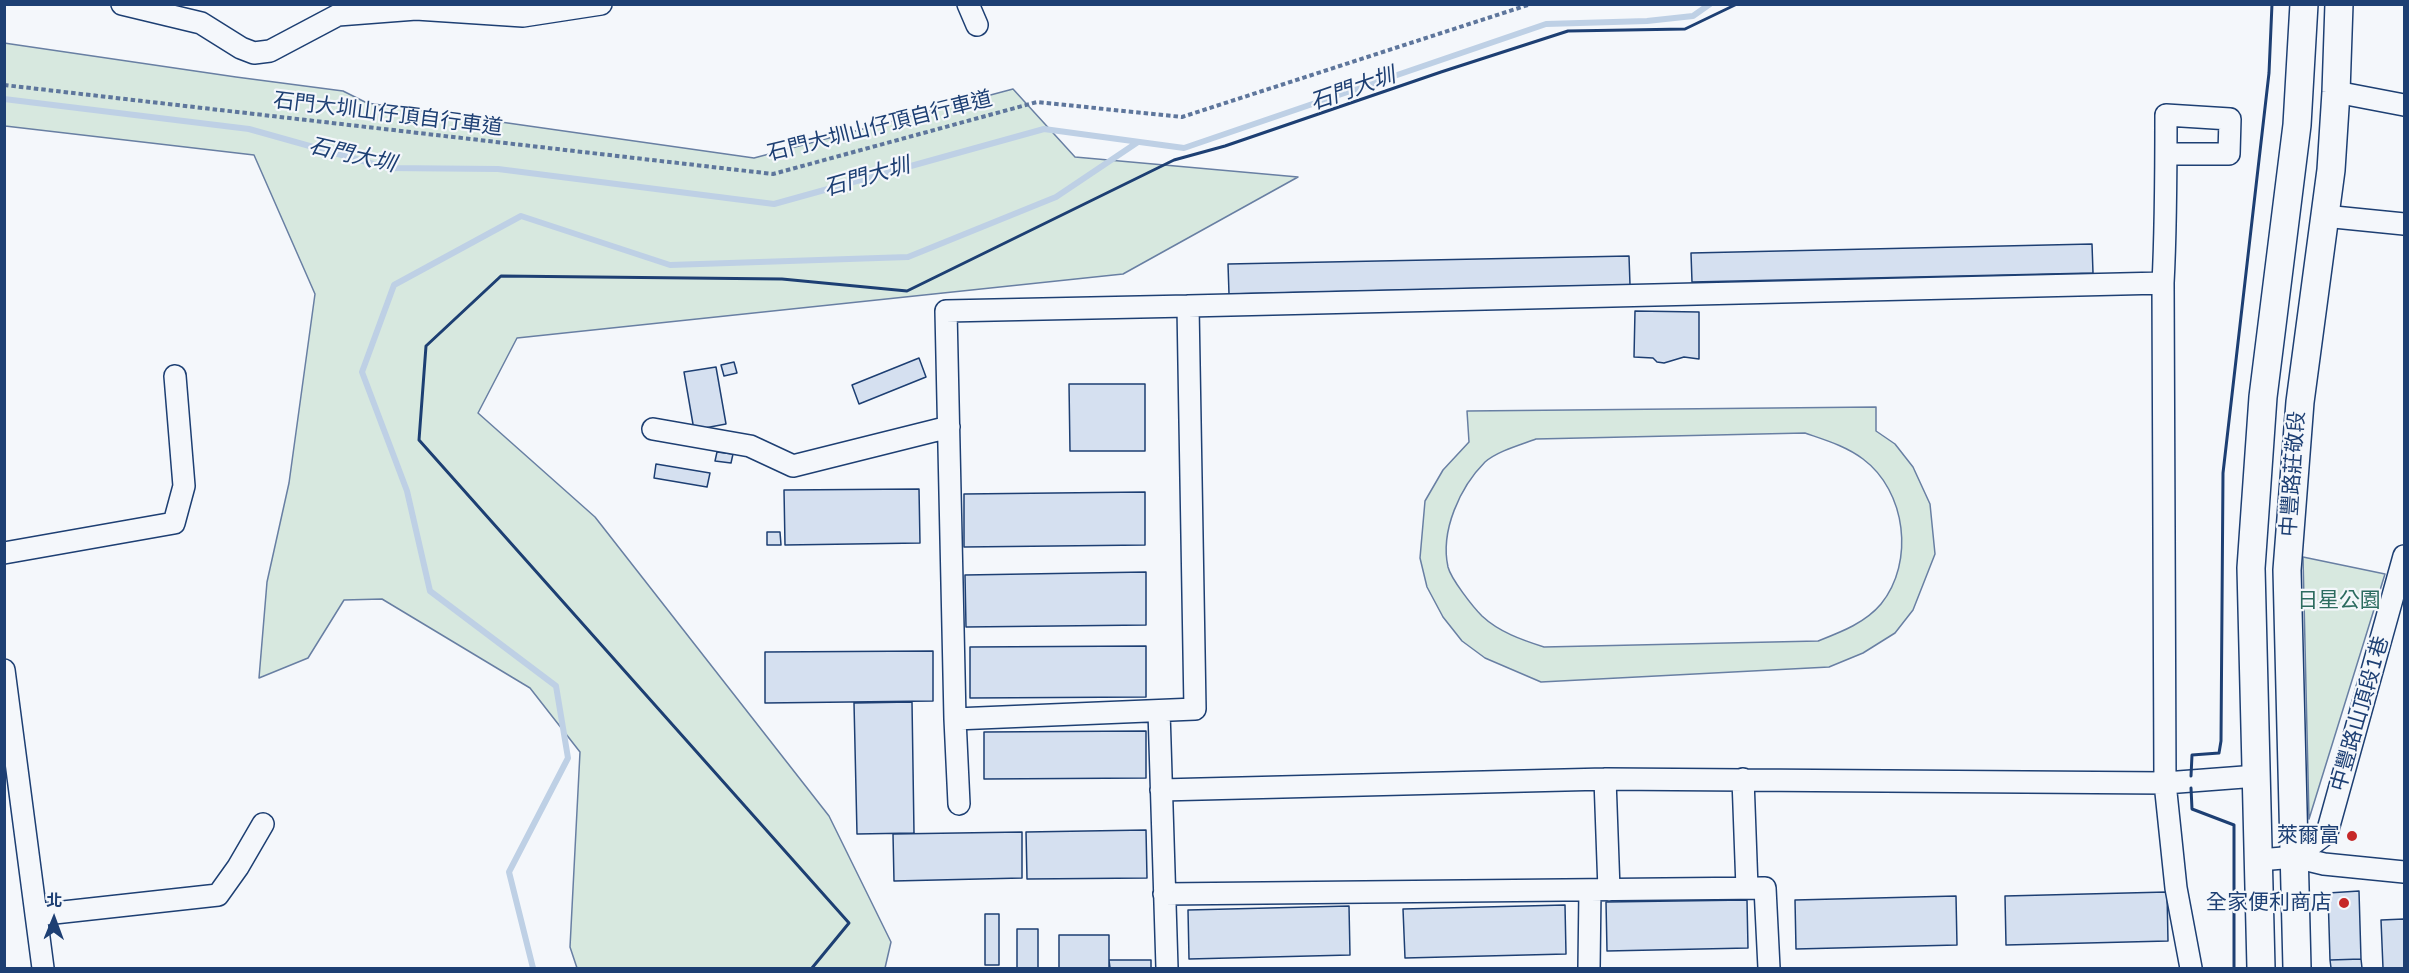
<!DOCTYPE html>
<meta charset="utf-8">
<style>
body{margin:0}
#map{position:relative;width:2409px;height:973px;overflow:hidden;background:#f4f7fb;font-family:"Varela Round","Noto Sans TC",sans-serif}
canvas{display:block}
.frame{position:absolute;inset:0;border:6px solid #1d3f73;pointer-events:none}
.north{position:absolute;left:24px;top:889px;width:60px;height:60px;-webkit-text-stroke:4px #f4f7fb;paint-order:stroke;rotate:1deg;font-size:16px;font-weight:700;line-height:24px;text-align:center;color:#1d3f73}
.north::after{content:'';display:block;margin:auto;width:21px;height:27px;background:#1d3f73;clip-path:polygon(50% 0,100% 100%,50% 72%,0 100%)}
</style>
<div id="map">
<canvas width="2409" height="973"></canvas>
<div class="frame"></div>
<div class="north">北</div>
</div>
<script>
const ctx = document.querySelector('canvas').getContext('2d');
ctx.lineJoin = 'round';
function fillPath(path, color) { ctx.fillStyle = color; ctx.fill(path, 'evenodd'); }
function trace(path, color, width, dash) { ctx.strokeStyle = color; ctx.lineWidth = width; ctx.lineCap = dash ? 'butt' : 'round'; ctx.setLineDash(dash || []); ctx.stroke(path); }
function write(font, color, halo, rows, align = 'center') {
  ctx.font = font + ' "Varela Round","Noto Sans TC",sans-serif'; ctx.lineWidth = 4.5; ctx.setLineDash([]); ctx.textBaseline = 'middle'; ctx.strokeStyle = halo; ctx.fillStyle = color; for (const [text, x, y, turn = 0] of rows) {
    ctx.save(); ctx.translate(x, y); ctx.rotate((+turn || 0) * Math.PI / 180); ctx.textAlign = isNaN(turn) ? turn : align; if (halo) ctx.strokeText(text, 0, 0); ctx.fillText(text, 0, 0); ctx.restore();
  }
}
const green = new Path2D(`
 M4,43L236,77L343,91L367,103L754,158L1013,89L1075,157L1298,177L1123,274L517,338L478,413L595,517L829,816L891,942L885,968H577L570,947L580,752L530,688L382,599L344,600L308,658L259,678L267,582L289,483L315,294L254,155L5,126Z
 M1876,407V431L1895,444L1913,467L1930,504L1935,554L1913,610L1895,633L1863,653L1829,667L1541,682L1485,658L1462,641L1443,617L1427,587L1420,558L1425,501L1443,470L1469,442L1467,411ZM1805,433C1825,440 1846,446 1863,459C1906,491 1915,562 1881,604C1865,623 1841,632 1818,641L1544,647C1522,640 1499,632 1482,616C1473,607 1451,579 1448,567C1440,531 1460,487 1485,462C1498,451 1520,445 1536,439Z
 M2303,557L2385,574L2309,819Z`);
fillPath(green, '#d7e8df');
trace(green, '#687fa3', 1.5);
trace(new Path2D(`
 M4,99L249,129L388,168L498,169L774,204L1044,129L1184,148L1546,24L1647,21L1693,16L1710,4
 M533,968L509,872L568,758L556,686L430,591L407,491L362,372L394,285L521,216L670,265L908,257L1056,197L1138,142`), '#bed0e5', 6);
const building = new Path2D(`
 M2092,244L2093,273L1692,282L1691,253Z
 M1629,256L1630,285L1229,294L1228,264Z
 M1635,311L1699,312V359L1684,357L1664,363L1657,362L1653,358L1634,357Z
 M919,358L926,377L859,404L852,385Z
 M734,362L737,373L724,376L721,365Z
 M716,367L726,424L694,430L684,372Z
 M1069,384H1145V451H1070Z
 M717,452L733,454L731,463L715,461Z
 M656,464L710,473L707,487L654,478Z
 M919,489L920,543L785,545L784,490Z
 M1145,492V545L964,547V494Z
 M767,532H780L781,545H767Z
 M1146,572V625L966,627L965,575Z
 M1146,646V697L970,698V647Z
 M933,651V701L765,703V652Z
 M912,702L914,833L857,834L854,703Z
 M1146,731V778L984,779V732Z
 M1146,830L1147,878L1027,879L1026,832Z
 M1022,832V878L894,881L893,834Z
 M2359,891L2361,959L2330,960L2328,893Z
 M2167,892L2168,941L2006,945L2005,896Z
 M1956,896L1957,945L1796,949L1795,900Z
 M1747,900L1748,948L1607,951L1606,902Z
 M1565,905L1566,954L1405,958L1403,909Z
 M1349,906L1350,955L1189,959L1188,910Z
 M985,914H999V965H985Z
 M2404,919V968H2383L2381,920Z
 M1017,929H1038V968H1017Z
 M1059,935H1109V968H1059Z
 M2361,959L2362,968H2331L2330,960Z
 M1109,960H1151V968H1110Z`);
fillPath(building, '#d5e0f0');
trace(building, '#1d3f73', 1.5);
const minor = new Path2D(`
 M122,4L201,23L241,48L254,53L270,51L338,15L416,9L523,16L601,4
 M968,4L977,25
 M2336,92L2404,105
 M2324,216L2404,224
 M1188,306L1195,709L955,719L946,311Z
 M1188,306L2163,283
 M653,429L750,446L793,466L949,427
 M4,553L174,523L184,486L175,376
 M4,670L43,968
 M1159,711L1167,968
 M955,719L959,804
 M1605,779L1609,890
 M1743,779L1747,888
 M1161,790L1605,779L2165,783L2163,283C2166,227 2166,171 2166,115L2230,119L2229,154H2166
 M2295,857L2327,833L2404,556
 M2259,860L2295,857L2324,864L2404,872
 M1164,894L1765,888L1769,968
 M36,915L218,895L238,867L263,824
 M1589,968L1590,890
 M2191,968L2176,888L2165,783L2257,776`);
const major = new Path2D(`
 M2261,968L2251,568L2263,397L2297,125L2304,4
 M2297,968L2287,570L2300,402L2331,170L2336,92L2339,4`);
trace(minor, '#1d3f73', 24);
trace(major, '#1d3f73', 30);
trace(new Path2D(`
 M4,85L773,174L1037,102L1182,117L1531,4`), '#5e769c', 4, [4.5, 3]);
trace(minor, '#f4f7fb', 21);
trace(major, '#f4f7fb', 27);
trace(new Path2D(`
 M2191,776L2192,755L2219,753L2221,741L2223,473L2269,73L2272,4
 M2191,788L2192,809L2234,825V968
 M812,968L849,923L419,440L426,346L501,276L782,279L907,291L1174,160L1225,146L1441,72L1568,31L1685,29L1737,4`), '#1d3f73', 3);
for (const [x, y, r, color] of [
 [2352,836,6,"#c62828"],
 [2344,903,6,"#c62828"]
]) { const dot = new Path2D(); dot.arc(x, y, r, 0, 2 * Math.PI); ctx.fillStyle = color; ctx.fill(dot); trace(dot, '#f4f7fb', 2); }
write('21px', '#1d3f73', '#f4f7fb', [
 ["石門大圳山仔頂自行車道",388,115,7],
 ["石門大圳山仔頂自行車道",880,127,-14],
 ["中豐路莊敬段",2294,474,-86],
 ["中豐路山頂段1巷",2361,714,-74]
]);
write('21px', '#2c6c60', '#f4f7fb', [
 ["日星公園",2339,601]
]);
write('21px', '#1d3f73', '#f4f7fb', [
 ["萊爾富",2340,836],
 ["全家便利商店",2332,903]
], 'right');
write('italic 22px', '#1d3f73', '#f4f7fb', [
 ["石門大圳",1353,90,-19],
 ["石門大圳",352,156,13],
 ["石門大圳",867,178,-16]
]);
</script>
